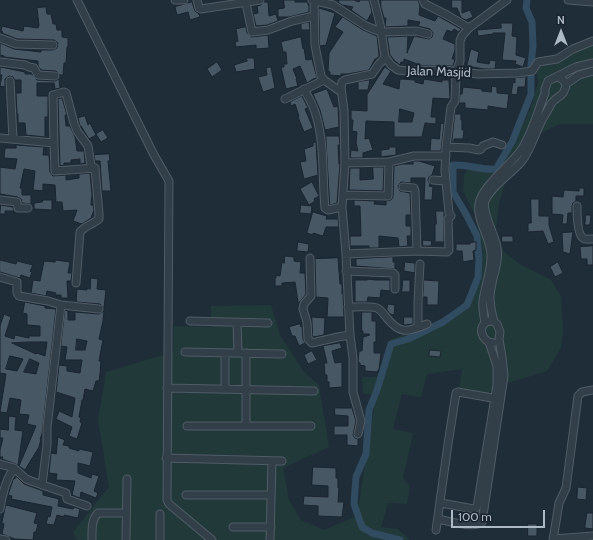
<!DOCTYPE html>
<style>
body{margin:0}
#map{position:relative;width:593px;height:540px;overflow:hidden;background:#1f2d38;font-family:Cabin,sans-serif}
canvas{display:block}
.north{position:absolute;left:541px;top:12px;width:40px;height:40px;-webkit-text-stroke:3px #18232d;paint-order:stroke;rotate:0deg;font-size:11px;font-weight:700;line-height:16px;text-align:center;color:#adb9c5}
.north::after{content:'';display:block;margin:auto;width:14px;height:18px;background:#adb9c5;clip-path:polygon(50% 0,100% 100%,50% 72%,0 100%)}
.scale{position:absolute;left:451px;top:510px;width:94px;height:18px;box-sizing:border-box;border:2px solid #adb9c5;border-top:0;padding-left:5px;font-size:12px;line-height:14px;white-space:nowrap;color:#adb9c5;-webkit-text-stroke:3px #18232d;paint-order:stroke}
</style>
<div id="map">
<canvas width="593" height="540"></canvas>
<div class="north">N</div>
<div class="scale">100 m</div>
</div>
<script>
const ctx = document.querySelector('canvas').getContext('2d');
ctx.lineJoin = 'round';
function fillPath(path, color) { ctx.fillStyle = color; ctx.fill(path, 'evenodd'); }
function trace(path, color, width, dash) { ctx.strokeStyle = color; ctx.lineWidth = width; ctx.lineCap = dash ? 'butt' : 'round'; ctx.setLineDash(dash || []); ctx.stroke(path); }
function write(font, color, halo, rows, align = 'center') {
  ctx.font = font + ' Cabin,sans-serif'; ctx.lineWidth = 4; ctx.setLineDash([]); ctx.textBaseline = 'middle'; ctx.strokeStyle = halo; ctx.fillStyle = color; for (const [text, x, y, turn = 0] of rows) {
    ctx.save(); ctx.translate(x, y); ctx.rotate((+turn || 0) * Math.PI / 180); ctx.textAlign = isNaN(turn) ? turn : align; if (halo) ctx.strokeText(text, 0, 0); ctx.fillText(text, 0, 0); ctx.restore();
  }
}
fillPath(new Path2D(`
 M593,38V124H559L533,137L509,169L499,204L496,229L504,252L521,265L551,280L561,296L563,329L561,348L547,371L505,384L480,397L458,395L462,369L427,374L421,397L402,394L393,429L413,433L403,478L410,486L407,504L388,503L381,527L398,529L410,540H77L73,532L109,487L98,420L106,372L173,352L174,326L211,327V306L271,305L280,335L304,372L319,385L329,447L283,468L289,500L301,520L324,530L357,516L376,395L363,394L362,377H383L391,339L452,317L477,285L483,265L481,242L475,215L463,191L464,175L472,163L502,167L530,110L538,83L536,64L574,54L586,40Z`), '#213939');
trace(new Path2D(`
 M400,540L372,533L362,527L354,504L356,477L366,454L369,410L377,390L391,344L408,339L443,322L467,305L478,277L479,260L477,236L467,216L453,192V165C469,164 482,171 496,169L512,142L531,94V65L533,46L532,22L526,8L527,0`), '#314b60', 7);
const building = new Path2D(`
 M284,0H295V2H308V5H309V12L289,17H278V9L284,8Z
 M339,0H354L359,2L360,0H369L372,12L367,21L351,10L353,7L342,5L339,3Z
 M381,0H418L420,6L419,15L435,21L438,16L461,29L459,32L454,29L452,32L447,30L443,39L455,44V50L452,59H455L453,66H416L417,64L404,59V62H401L400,65L395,61L390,55L387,37L408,36L407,53L414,36L429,39L432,37L433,33L430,29L418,26L420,22L408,20V26L385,27L386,18H384L381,7Z
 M452,0H462V13L470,10L473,17L466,20L461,18L457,8H452Z
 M192,2L195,11L199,14L200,17L190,20L188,12L177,15L175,7Z
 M264,2H268L269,16L276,14L278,21L267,25L256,26L253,14L258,13L257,6L261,5Z
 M46,7L47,14H51L53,24H56L57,30H62V37L68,38V47H67L66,63H64L63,75H60L56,71L41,70L38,66V61L4,57V56L0,55V43L14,49L41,52V50H53L57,48L58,43L54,40L17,39L2,33L3,32L1,31L2,26L23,31L24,26L38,28L39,26L37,8Z
 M319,8L335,13L326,45L320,46Z
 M343,17L363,30L377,36L379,54V57L375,59L369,70L348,74H341V76L330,75V72L328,71L329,53L343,32L335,27Z
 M309,22L310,30H301V24Z
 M501,23H513L512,36L517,37L516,55L526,58L523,67L515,64L516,61L502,60L505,33H493V34L478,36L477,30L501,28Z
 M246,27L247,33L251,37L268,35L269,48L256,49V45L236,47L235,42L238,41L236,29Z
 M301,37L303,49L304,48L306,60L312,59L317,78L313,79L307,83L300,66L293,69L297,79H296L298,86L286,89L281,67H284V64H287L286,52H283L281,42Z
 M471,49L479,52L477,62L489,64L490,60L496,61L495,69H484L467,66Z
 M246,58H254L255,69L236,72L234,65L247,61Z
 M217,62L222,70L212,77L207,69Z
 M1,67L25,72V74H32L37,80L55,81L59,79L60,88L55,89L54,83H37V96H48V117H45V137L26,135L25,123H18V114H17L16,93H21V80H15L13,77L9,76L5,79V87L0,86L2,75H0V68Z
 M271,67L275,88L263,92L258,77L267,75L266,68Z
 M385,67L391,71L383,84L399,89L400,79L415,80V82L423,84L424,79L442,82V80H449L450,99L433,98L431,117H436V124L425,123L422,137H394V122L366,121L365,139L369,138L373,150L363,153V158H350L351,150L358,151L356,143L357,132L352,131L353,120H351V110L367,111V95ZM400,109L414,113L412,122H399Z
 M526,77L525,87H518L517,95L511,94L513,82L515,83V78Z
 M370,80L368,90H358V82Z
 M492,86L497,87V93L509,94L507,109L488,106V110L465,108V103H459L460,94H462L463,87L482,89V91L491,92Z
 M327,89L334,107L338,106L339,127L325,130L320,110L313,94Z
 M302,96L308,108L305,109L313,128L304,132L298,117L299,116L295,104L291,106L290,102Z
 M62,98L67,115H65L66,126H70L75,137L77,151H84L85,163L80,164V159L71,160V163H64V165L60,166L58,99Z
 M455,114H461V120H462V130H464L463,139H454V142H452Z
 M85,116L88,125L90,123L96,135L89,139L81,126H80L78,118Z
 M441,123L444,124L441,151H430L431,138L439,139Z
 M103,130L108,138L101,142L96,134Z
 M326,136H339L340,145H338L339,164H340L337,203L330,205Z
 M316,142L318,175L304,179L300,162L306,161L304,149L313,146V143Z
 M16,145L44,147L43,155H49L50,172L53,176L66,175V180L79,178V174L90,173L92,195L91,205H93L94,210L91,218L82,224L73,221L77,210L63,211L62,202H56L55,185L43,184V191L33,190L35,171L24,169L20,188H22V195H31V204L22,203L21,199L18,197L0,194V167L15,169L17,159L4,158L5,148H16Z
 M389,147H396V155L381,157V150L389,149Z
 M109,154L110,160L108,161L111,191H102L100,161H95L94,155Z
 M413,161H419L435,166L432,175L429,177L428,180L430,184L429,186L433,187L432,200H424L425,178H411V183L401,182L398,186L400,191L410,193L411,215H406V226H411V236H407L408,246L399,247L398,238L379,236V248H369V246H350V236H361L360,206H354V200L375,201L374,204L386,205V201L391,200L393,197L394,166L402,164H413Z
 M373,167H384L383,191L349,190L350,168H360V180L373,179Z
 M312,182L319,196L314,199L315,201L309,205L300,189Z
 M579,188H584V196H576V201L573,203L572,206V213H568L567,224H562L563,215L552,214V196L563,197L564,190L579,191Z
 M531,199H539V216H549V225L554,242L548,244L543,231L528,232V223H531Z
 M43,200H52V210L34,209V203L42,202Z
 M1,205L13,207L14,211H5V214H0Z
 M301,205L312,206L311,214L300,213Z
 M436,211H444V242H435V224H436Z
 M313,212L327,216L326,219H338L339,227H326L323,236L313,233V235L307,233Z
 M586,215H591L590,225H585Z
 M573,232L570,254L563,252L562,233Z
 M502,236H513V242H502Z
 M423,240L432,241L431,246H423Z
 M298,242L309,244L308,252L297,251Z
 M476,242V250L473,251L474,260L463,262L462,251H456V244H470V243Z
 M593,246V265H587V259H581L580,247Z
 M285,256L294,257V261L301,262L300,273H305L306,294L300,302H298L295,282L282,283V286H275V278H276V275L280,276L282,262L284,263Z
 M393,257V262H395V269L356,266V259Z
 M338,258L340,284H342V294H343L344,317H327L328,298L316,297L315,259Z
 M0,260L16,264L17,261L33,265L30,271L32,272L30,278L21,275L20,278L0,272Z
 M55,260L70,262L68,273H72L71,281H67L68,298H61V295H55L56,293L47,291L46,296L31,293L33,280L40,281L44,261L55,262Z
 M405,262L415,263V273L404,271Z
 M558,262L563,273L555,277L550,267Z
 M91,278L98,279L97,289L106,290L104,308L100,304L76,302L77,289L87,290V288L90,289Z
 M367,279L375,280H390V291L381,290L380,298L368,297L367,302H355V280H367Z
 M403,280H410V292H402Z
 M424,280L439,281L438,305H427V297H423Z
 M25,302L45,306V308L56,309L42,434L40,439H41L39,447L25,470L19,466L36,426L27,424L29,415L19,414L21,400L10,398L7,413L0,412L6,374L0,373V326L4,314L11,317L5,336L14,339L15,335L29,338V336H40V326L27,325V314L23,313ZM29,342H47L45,356L37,353L36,354L12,343ZM10,356L23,359L17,371L6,369ZM30,359L39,363L36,374L24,372Z
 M388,304L395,305L394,315L390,314L387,310Z
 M65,310L68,311V320H75V312L99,314L104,311L103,321L99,339L103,340L99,361H101L100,374L99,381H96L93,391L85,389L83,400H82L79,417L81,418L80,422L82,423L77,439L69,436L72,427L56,419L59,411L72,417L75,398L56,392L59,365L67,366V371L80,373L82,360H65L67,347L61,346ZM77,339L87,341L85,350H76Z
 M362,312H372V321H376V342H374V353H381L379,370H378V372L365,371V366L360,365V363L358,362L359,351H362L363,337L370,335L369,334H363V331H362Z
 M312,317L325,318L324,335L313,337Z
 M404,317H413V324L404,325Z
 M300,324L301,327L302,326L303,339L305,343L299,346L295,336H292L289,327Z
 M340,343L342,348L332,351L335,363L342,362V387L329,388V382H327V375H325L324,363H327L323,346Z
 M430,350L441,351L440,357L429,356Z
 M312,351L317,360L308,364L304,355Z
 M335,408H352L356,421L353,435L355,438L358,439V446L347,445V435H334V426H348V416L335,415Z
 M9,416L16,417L15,430L23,431L18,465L2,459L3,457H0V450L3,438H0V429L8,430Z
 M58,437L65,440L63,445L69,446V448L79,451V449L93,452L90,466L78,463V473L91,478L92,474L99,476L94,491L98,493L96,498L81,492L80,498L72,495L75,481L56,480L57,474L49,473L51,453L56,454Z
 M313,467L336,468V478H338V488H339L338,502H344L342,517L318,516V506L303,505L304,496L328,497V486L312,485Z
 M17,477L24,484L43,491V495L59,499L58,506L73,509L74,507L80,509L78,518L64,515V517L57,515L54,525L46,524L48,516L50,517L52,507L11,499L12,496L8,495L13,480Z
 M578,487L587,488L586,500L577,499Z
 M6,505L37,513L34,523L38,524L36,532H34L33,540L15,539L2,534L4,524L2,523Z
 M587,513H593V529L585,528Z
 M528,524H537V536H528Z`);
fillPath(building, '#475764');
trace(building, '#1a252f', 1);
const minor = new Path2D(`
 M77,0L154,155L169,181L167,500L169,504L212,540
 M175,0H184
 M197,0L199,8L201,9L260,0
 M312,0L333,5L366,26L381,32L417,31L428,34
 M314,0L315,45L321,76L324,80L341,92
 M374,0L380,24L385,57L391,65L398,70L408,71L445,70L478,74L518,73L532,71L538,62L557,59L573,49L593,41
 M423,0L425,4L447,15L469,28
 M568,0L593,2
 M246,3L252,32L268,30L292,21L314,16
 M0,38L16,44L53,45
 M0,62L25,65L29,67L34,68L38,75L55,76
 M10,81L13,139
 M566,84L579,75L593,71
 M304,89C308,97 314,106 316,115C325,145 322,177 325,208L328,210L342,207
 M285,99L324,80
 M0,138L54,143L53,95L64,92L66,93L74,123L77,131L88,146L91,166L95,168L99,214V219C93,224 85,226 80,232L76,283
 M54,143L55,171L95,168
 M446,147L469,148L479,150L481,149L483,146L493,142L502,145
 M345,163L389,162L414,156H446
 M433,180L446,181
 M403,187L414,188L415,191L417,251
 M343,195L388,196L389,162
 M0,200L17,202L18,208H28
 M577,206C577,213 577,234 583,238C585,240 590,239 593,239
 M346,254L417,251L447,252L449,250L448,219L451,216L449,213L445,171L446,147L451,107L455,101L456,73L460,61V41L462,36L469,28L507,0
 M310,258L311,296L304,304L303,309L307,322L308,339L312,343L338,337L350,335
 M346,271L393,273L395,275V289
 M0,277L17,282V293L19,296L48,301L61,305L99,309
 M348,307C357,307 369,306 377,308C381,310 383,313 386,317C400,335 408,332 427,324
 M190,321L268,323
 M490,321C476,324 481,342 493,343
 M237,322L238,352
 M485,323C484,316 482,308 483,301C485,286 491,272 491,257C492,239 476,221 479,204C482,185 513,164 523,147C533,130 538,111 545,93V89L548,81L576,67L593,63
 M418,327V302L420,264
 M185,352L282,354
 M246,353V426
 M167,388L314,391
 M225,389V353
 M187,426H311
 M358,434L361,421L353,392V358L350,335L346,254L342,207L345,163L344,111L341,87L342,82L345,80L372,74L379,64L385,58
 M166,458L282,461
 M0,464L14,468L26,479L31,481L66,493L67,499L87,506
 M42,485L47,445V427L61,305
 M186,495H271
 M441,503L474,509L477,507L497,385V366L489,342
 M0,509C2,494 5,481 14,468
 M438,519C448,521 475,529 482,522L504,376L502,357L499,339L500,332L497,324L494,322C492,314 490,306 490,298C490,281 500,264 497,247C495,235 481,211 485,201C491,186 512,173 522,161C531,149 535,134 542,120C545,115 548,110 551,104C557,95 565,97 566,84L562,79L557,77
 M233,527H271
 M436,530L448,444L456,393L458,392L498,399
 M0,539L6,540
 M553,539L593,536
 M92,540C92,531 91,520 98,513H126
 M126,540L127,479
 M160,540V514
 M270,540L272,461
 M553,540L559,503L566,488L578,396L582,392L593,390`);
trace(minor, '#505c66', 9);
trace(minor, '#323e48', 7);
write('13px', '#adb9c5', '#18232d', [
 ["Jalan Masjid",439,72,2]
]);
</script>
